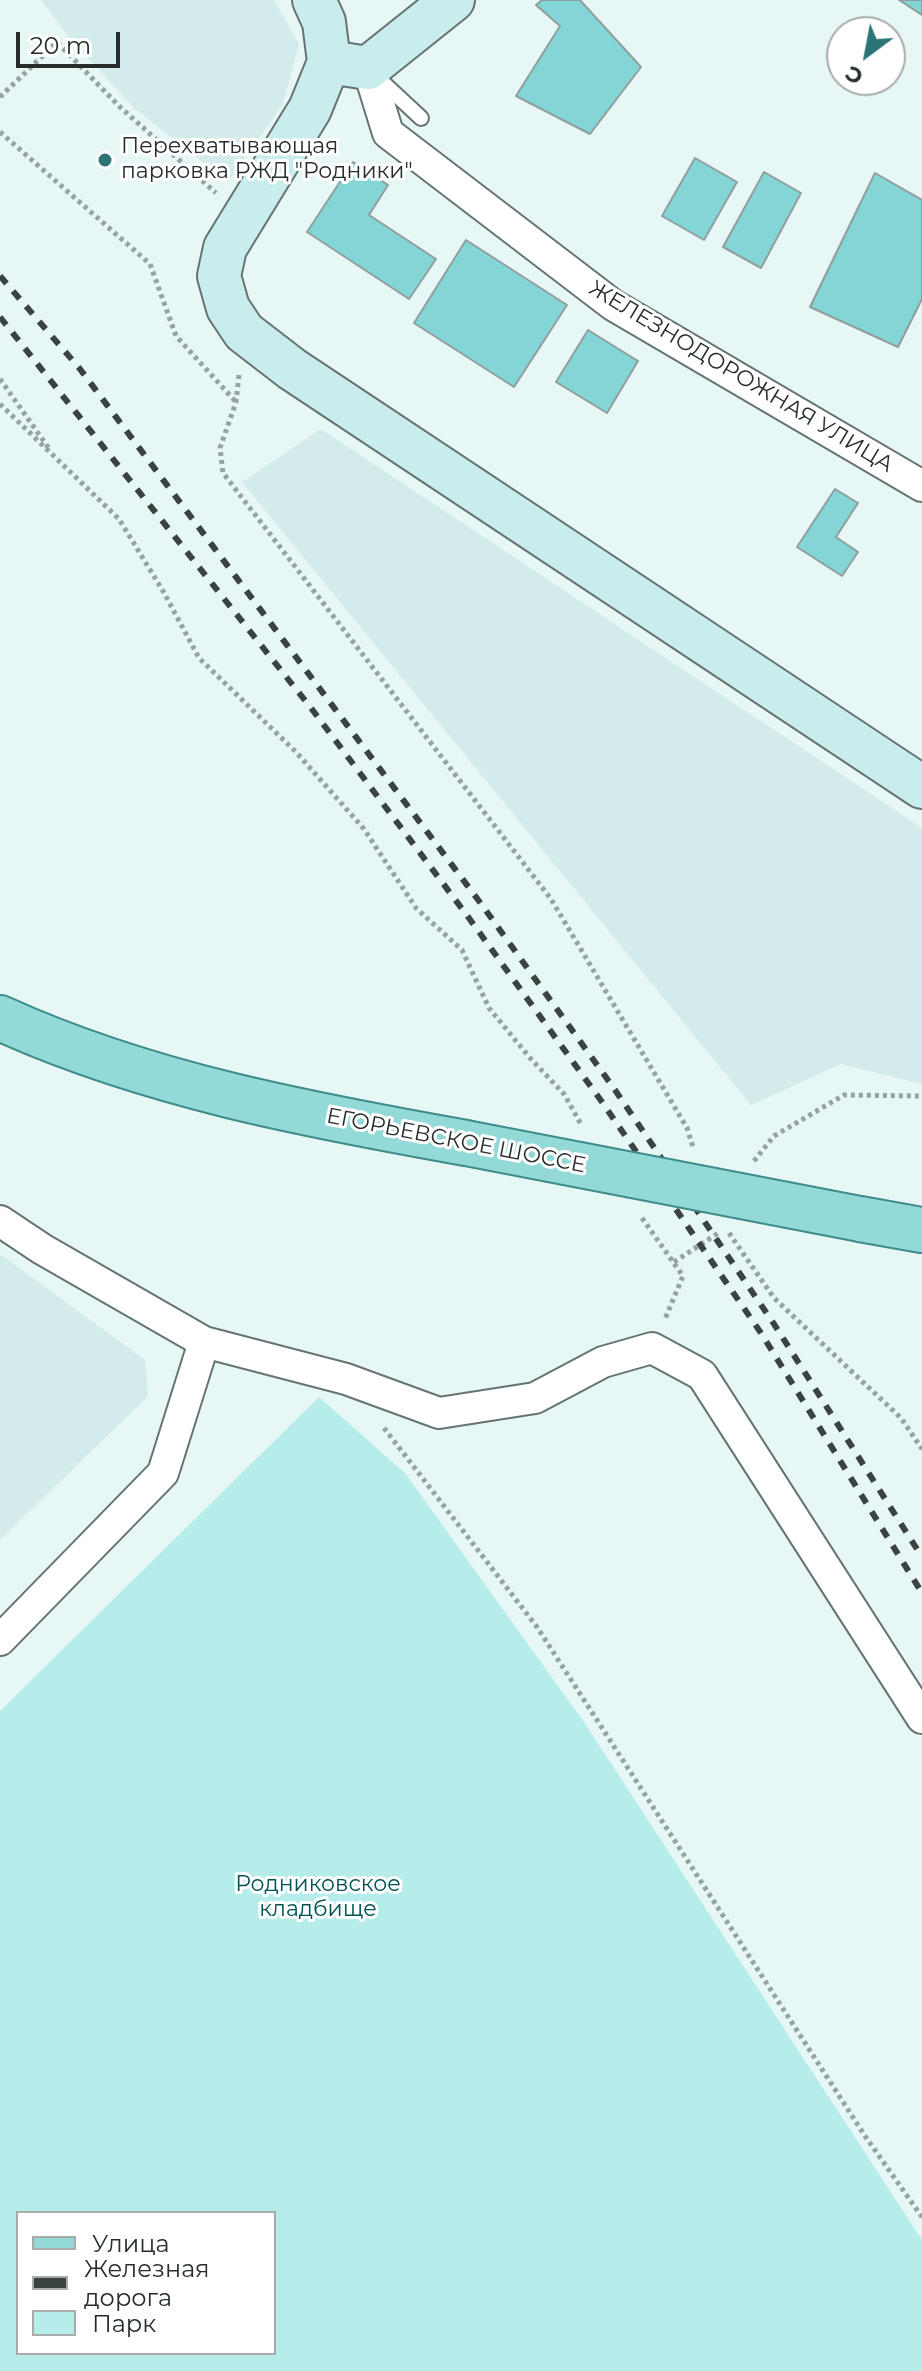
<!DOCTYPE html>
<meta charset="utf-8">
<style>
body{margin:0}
#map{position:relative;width:922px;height:2371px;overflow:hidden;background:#e7f7f6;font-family:Montserrat,sans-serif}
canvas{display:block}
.legend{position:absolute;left:16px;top:2211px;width:260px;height:144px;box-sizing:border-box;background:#fff;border:2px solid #a9abab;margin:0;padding:10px 14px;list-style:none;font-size:24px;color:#272d2d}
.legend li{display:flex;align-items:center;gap:16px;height:40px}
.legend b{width:40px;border:2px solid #a9abab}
.north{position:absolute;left:826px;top:16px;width:80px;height:80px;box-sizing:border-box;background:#fff;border:2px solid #a9abab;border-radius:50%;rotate:212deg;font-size:22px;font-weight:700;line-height:32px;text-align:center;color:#272d2d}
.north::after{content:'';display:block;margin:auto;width:28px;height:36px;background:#2b7575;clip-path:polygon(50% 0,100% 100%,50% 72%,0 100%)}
.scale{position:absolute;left:16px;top:32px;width:104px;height:36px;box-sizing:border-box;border:4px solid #272d2d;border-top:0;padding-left:10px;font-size:24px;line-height:28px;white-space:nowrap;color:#272d2d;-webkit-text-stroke:6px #fff;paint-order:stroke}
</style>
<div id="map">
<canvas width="922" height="2371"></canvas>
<ul class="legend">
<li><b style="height:10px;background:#93d9d8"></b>Улица</li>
<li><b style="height:10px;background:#3b4242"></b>Железная дорога</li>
<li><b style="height:22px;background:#b6edeb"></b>Парк</li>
</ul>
<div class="north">С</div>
<div class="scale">20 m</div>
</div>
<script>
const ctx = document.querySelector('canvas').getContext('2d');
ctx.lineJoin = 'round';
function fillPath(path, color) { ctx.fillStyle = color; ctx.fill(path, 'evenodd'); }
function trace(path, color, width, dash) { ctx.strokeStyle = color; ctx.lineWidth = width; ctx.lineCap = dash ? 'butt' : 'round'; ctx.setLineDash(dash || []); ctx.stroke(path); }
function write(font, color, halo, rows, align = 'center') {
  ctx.font = font + ' Montserrat,sans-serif'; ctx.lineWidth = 6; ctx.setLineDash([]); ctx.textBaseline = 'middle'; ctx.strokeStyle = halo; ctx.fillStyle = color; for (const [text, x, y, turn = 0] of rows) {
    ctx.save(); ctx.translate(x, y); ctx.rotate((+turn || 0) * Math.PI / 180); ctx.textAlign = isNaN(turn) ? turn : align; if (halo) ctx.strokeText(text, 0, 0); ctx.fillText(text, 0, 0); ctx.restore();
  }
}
fillPath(new Path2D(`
 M41,0H274L299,44L283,104L228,182L134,108L67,35Z
 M321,429L922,828V1084L841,1064L751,1105L242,482Z
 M0,1254L145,1360L148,1396L0,1540Z`), '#d3eceb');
fillPath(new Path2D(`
 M319,1397L405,1473L586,1725L922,2240V2371H0V1711ZM18,2213H274V2353H18Z`), '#b6edeb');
const building = new Path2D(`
 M542,0H580L641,67L590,134L516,96L560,26L536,5Z
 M899,0H922V15Z
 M695,158L737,182L704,240L662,216Z
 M353,162L388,185L369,215L436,259L409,299L307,232Z
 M764,172L801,193L761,268L723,247Z
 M875,173L922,200V299L898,347L810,307Z
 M466,240L567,305L514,387L414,323Z
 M588,330L638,361L607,413L556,382Z
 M835,489L858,503L836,537L858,552L842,576L797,547Z`);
fillPath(building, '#83d6d5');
trace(building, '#909e9e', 2);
const lane = new Path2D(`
 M377,77L421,118`);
const street = new Path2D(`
 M368,68L388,133L613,305L922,486
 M0,1221L42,1249L204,1342L346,1379L439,1413L535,1398L603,1362L652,1348L702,1375L922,1718
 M0,1640L163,1473L204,1342`);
const secondary = new Path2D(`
 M314,0L324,22L329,62L310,109L225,248L219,276L228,308L244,332L292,369L922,787
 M329,62L368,68L453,0`);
const primary = new Path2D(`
 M0,1018C147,1085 309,1115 466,1143
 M860,1219L922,1230`);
trace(lane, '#667373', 18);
trace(street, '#667373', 34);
trace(secondary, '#667373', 46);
trace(primary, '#3e8c8b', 48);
trace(new Path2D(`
 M0,97L57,42L120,107L216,193
 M0,132L150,264L176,336L235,401
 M239,375L236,402L220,448L223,473L551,899L687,1128L693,1147
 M0,379L50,450
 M0,404L119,519L163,591L199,658L296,752L364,829L416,908L462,950L489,1008L530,1058L564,1094L582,1126
 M754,1161L774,1136L844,1095L922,1096
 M642,1218L683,1276L665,1319
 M729,1233L774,1298L901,1418L922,1449
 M674,1262L720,1232
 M384,1428L537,1627L865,2136L922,2217`), '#97a3a2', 5, [4, 4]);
trace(lane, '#fff', 14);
trace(street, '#fff', 30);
trace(secondary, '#c9ecec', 42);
trace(primary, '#93d9d8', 44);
trace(new Path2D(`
 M0,276L80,369L479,901L613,1087L774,1324L922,1557
 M0,317L311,708L466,914L602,1102L761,1333L922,1593`), '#3b4242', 6, [10, 10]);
const primaryBridge = new Path2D(`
 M466,1143L860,1219`);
trace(primaryBridge, '#3e8c8b', 48, []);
trace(primaryBridge, '#93d9d8', 44);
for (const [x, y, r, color] of [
 [105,160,8,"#2b7575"]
]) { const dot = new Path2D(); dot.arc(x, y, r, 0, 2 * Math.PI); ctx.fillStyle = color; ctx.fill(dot); trace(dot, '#fff', 3); }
write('22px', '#272d2d', '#fff', [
 ["Перехватывающая",121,147],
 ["парковка РЖД \"Родники\"",121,172]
], 'left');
write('22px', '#272d2d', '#fff', [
 ["ЖЕЛЕЗНОДОРОЖНАЯ УЛИЦА",741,377,31],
 ["ЕГОРЬЕВСКОЕ ШОССЕ",456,1141,11]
]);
write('22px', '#025252', '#fff', [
 ["Родниковское",318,1885],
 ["кладбище",318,1910]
]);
</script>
